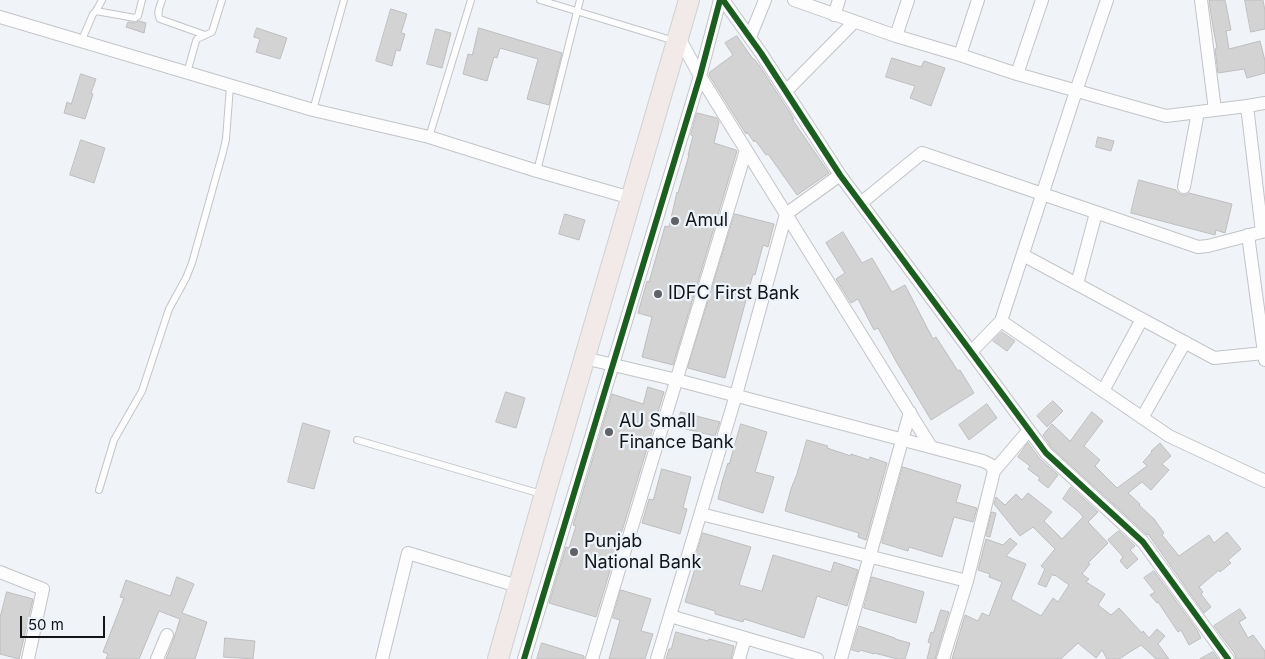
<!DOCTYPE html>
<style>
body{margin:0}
#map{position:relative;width:1265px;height:659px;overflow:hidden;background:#f0f3f7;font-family:Inter,sans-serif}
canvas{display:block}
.scale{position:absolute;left:20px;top:616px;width:85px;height:22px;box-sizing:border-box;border:2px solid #121417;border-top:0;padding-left:6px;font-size:15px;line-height:18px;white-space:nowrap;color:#121417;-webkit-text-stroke:4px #edf3fa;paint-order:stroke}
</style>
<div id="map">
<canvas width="1265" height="659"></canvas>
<div class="scale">50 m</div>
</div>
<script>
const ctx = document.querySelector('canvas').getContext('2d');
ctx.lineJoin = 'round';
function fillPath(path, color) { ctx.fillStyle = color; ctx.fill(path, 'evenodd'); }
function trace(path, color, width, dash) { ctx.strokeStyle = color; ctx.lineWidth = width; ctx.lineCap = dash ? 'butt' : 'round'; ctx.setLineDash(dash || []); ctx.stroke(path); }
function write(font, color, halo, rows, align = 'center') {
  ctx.font = font + ' Inter,sans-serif'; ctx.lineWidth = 4.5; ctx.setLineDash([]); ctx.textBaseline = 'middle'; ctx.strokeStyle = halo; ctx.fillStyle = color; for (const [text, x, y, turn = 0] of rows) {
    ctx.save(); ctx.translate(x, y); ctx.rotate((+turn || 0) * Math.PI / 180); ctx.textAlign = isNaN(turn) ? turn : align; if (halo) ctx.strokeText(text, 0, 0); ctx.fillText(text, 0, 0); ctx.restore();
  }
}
const building = new Path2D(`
 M1214,0H1225L1231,30L1226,31L1229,49L1260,41L1265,61V73L1247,78L1244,69L1218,73L1215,49L1217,48L1213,27L1209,1Z
 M1245,0H1263L1265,11V29L1251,32Z
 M391,9L407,14L401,33L405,34L400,51L396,50L392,66L376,61Z
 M139,21L146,23L144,33L126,27L128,22L135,23Z
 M257,28L287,38L280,59L256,52L260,39L254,37Z
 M479,28L562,53L549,105L527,99L538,59L500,48L497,58L494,57L487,81L463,74L468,54L472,55Z
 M436,29L451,33L442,68L427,64Z
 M737,36L753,59H754L759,65L794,119H792L829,173L797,195L768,154L766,155L755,140L754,142L747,132L746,134L709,75L710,72L733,55L725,43Z
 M892,58L921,67L924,61L945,68L931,106L910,98L915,86L886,77Z
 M81,74L96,79L91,93L93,94L85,119L64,113L67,102L71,104Z
 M697,113L717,118L719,122L714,143L736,150L737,151L673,365L642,357L652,317L638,313L647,281L649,282L665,226L669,227L677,192L678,193L689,155H688L693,136L691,135Z
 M1098,137L1114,141L1111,151L1096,147Z
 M81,140L105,148L94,183L70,175Z
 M1139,180L1176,190L1178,193L1182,195H1186L1189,193L1232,204L1225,233L1216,230L1215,235L1131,213Z
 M565,214L585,220L579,240L559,234Z
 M735,214L774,224L768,247L763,245L755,275L753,274L725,378L688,368Z
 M843,232L862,263L872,258L892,292L905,285L933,339L936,337L958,371L960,370L974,393L931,420L897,363L878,328L874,330L858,299L851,303L836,279L845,273L826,243Z
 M1002,332L1015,341L1007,351L993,341Z
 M648,387L664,392L596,617L549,603L566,547L569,548L576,526L573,525L612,394L643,404Z
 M506,392L525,398L516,428L496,422Z
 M1053,401L1063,411L1047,427L1037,416Z
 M987,404L997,418L969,440L959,425Z
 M681,412L720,422L715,436L677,427Z
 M1092,412L1103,421L1084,446L1100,460L1095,466L1117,488L1147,466L1143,462L1152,452L1151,451L1160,443L1171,456L1162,464L1169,470L1151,490L1142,482L1128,493L1140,504L1139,505L1154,519L1164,533L1162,535L1179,556L1209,535L1214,543L1227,532L1241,549L1228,560L1231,563L1220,572L1219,570L1199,587L1203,592L1201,594L1211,607L1204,613L1148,534L1147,535L1052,448L1043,435L1052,424L1070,441Z
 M303,423L330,431L314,489L288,482Z
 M741,424L767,432L755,472L774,477L763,513L718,499L722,482L728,463L729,464Z
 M807,440L828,446L827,448L851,456V454L869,460L870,457L887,463L866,540L858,537L859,533L785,511L791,489L797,474Z
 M1028,443L1040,459L1058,475L1048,488L1038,480L1040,478L1028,469L1030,466L1018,457Z
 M903,467L961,485L956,502L977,508L973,522L954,517L942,557L909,547L908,551L882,543Z
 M662,469L691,477L683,508L687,509L680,534L642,523L649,499L653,500Z
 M1071,487L1098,512L1088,522L1108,543L1088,563L1090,564L1082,574L1089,579L1086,582L1105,594L1098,605L1111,615L1119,608L1142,633L1143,631L1149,638L1157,629L1165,636L1158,644L1169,659H1156L1141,645L1119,659H1107L1102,650L1096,658L1078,643L1061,659H952L965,615L978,621L982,613L989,616L1002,582L989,577L990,574L978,570L986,539L1003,545L1010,538L1017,544L1006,556L1026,564L1011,599L1041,616L1053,598L1058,602L1069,585L1055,575L1054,576L1052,574L1046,587L1038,584L1045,569L1041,566L1055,549L1033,527L1020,536L994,504L996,497L1005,505L1016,494L1022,500L1028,493L1052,512L1044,521L1062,539L1083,517L1080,513L1063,499Z
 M992,512L996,513L990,537L986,536Z
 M1119,531L1135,546L1130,550L1138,559L1127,569L1120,561L1123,557L1108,540Z
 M703,533L751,547L739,585L761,591H762L773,555L831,572L834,562L858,570L847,606L817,596L804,638L744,619L743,622L715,614V611L685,602L696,565L694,564Z
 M1154,571L1197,630L1201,638L1189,645L1181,630L1178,632L1158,602L1157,603L1150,595L1155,592L1144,578Z
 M177,577L194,584L182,613L207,622L195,659H166L174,638L180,619L159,611L139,659H106L108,654L103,652L124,598L120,597L126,580L170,596Z
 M872,577L924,592L916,623L864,608Z
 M621,590L651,599L641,631L653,634L645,659H609L620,620L613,618Z
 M7,592L33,599L19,659L0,654V618Z
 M1240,609L1246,618L1239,622L1248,638L1253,635L1265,651V659H1236L1235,654L1214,626Z
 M941,610L949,612L935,659H927L931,643L928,642L931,632L933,633Z
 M859,626L895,638V639L910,643L905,659H898L874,653V654L860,650L859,652L852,650Z
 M676,632L708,641L709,639L734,646L731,659H666L669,649H671Z
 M225,638L255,641L253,659L224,657Z
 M542,643L584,656V659H537Z
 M1213,652L1218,659H1200Z`);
fillPath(building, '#d3d3d3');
trace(building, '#bebebf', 1);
const service = new Path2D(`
 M162,0C160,6 156,13 160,19L205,35
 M540,0L668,39
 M96,11L102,0
 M81,42L93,14L96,11L135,18L138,16L142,0
 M187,73L196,41L197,39L212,32L222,0
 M313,110L344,0
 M429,137L471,0
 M537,171L580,0
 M357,440L538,493
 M99,490L114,440L142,391L169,309L186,278L192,263L223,152L226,139L230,86`);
const minor = new Path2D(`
 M723,0L761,53L840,175L1046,453L1143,542L1228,659
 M794,0L896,36L960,55L1017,74L1166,116L1247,106L1265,103
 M1107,0L1076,91L1001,321L1169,436L1265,481
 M1201,0L1215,110
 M834,15L839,0
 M0,17L313,110L429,137L537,171L631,198
 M677,34L700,76L931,447
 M896,36L908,0
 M750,37L765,0
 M960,55L978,0
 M1017,74L1042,0
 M786,91L854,22
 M1247,106L1262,232
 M1184,187L1198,112
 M861,203L922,153L1198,247L1208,246L1265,231
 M1248,235L1265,360
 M1023,255L1214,358L1264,353
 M1077,284L1096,213
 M971,352L1001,321
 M584,358L677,380L983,461L991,465L994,471L967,581L943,659
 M1103,391L1142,319
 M1142,418L1185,342
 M994,471L1029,430
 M701,514L967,581
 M0,572L43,589L28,659
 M670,616L817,659
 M157,659L167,635
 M382,659L408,553L511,584
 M524,659L700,76L720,0
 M592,659L746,150
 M657,659L736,395L786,214L840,175
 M739,659L745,638
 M841,659L910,412`);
const primary = new Path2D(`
 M498,659L542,504L689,0`);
trace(service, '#c2c4c7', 8);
trace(minor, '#c2c4c7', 14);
trace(primary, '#cfd1d2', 22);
trace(service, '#fdfdfe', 6);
trace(minor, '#fdfdfe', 12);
trace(primary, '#f1eae9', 20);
trace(new Path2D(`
 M723,0L761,53L840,175L1046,453L1143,542L1228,659
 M524,659L700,76L720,0`), '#1b5e20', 6);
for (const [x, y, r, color] of [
 [675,221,5,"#606265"],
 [658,294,5,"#606265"],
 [609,432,5,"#606265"],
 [574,552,5,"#606265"]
]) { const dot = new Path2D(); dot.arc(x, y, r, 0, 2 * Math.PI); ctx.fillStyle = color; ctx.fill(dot); trace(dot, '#edf3fa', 2); }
write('18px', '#121417', '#edf3fa', [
 ["Amul",685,221],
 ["IDFC First Bank",668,294],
 ["AU Small",619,422],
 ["Finance Bank",619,443],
 ["Punjab",584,542],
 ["National Bank",584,563]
], 'left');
</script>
